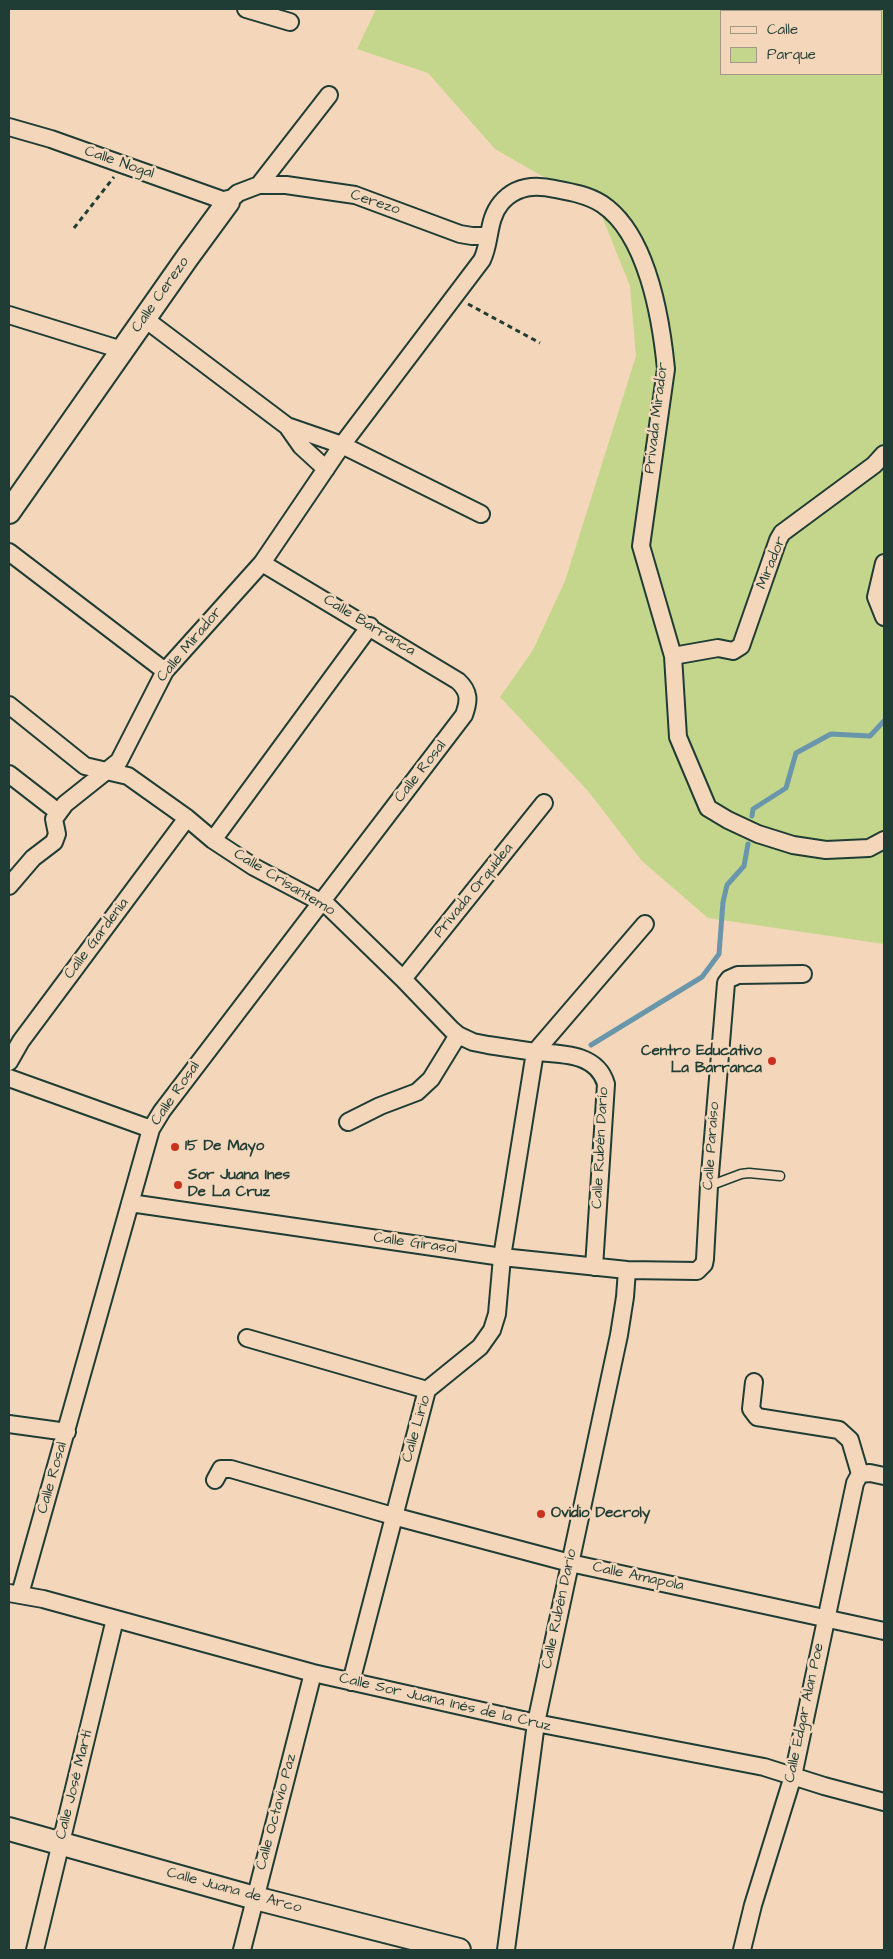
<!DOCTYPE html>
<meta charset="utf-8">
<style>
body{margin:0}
#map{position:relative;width:893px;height:1959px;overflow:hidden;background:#f4d7bb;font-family:"Architects Daughter",sans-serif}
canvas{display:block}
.frame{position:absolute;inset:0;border:10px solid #1f3d34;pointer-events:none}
.legend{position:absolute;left:720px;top:10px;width:162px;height:65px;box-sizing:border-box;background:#f4d7bb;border:1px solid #9f9985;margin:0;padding:6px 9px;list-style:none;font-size:15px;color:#1f3d34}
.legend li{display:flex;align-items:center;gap:10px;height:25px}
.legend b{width:25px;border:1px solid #9f9985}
</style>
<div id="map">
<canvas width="893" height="1959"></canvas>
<div class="frame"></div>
<ul class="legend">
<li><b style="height:6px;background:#f4d7bb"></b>Calle</li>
<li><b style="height:14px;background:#c4d68b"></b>Parque</li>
</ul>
</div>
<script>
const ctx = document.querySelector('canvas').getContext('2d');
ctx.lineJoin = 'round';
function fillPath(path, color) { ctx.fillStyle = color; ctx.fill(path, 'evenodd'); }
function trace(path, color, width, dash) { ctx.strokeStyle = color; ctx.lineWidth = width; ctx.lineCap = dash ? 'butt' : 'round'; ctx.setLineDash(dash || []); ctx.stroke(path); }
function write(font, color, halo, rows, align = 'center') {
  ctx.font = font + ' "Architects Daughter",sans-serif'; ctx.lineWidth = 5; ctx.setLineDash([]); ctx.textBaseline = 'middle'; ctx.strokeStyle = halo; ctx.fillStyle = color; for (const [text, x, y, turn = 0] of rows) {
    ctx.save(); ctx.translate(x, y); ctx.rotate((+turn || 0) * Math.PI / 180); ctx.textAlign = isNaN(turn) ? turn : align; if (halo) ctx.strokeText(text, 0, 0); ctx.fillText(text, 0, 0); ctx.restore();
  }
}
fillPath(new Path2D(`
 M376,9H884V944L708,918L642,861L588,791L500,697L533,650L565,581L636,356L630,286L599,209L495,149L428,73L357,49ZM722,11H882V74H722Z`), '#c4d68b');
trace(new Path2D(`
 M752,816L753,809L786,788L796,753L831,734L870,736L884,721
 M591,1045L702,977L719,954L723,902L727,885L744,866L748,844`), '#6996ab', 5);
const lane = new Path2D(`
 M709,1186L741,1174L749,1173L780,1176`);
const street = new Path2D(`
 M246,9L290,22
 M9,127L51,139L228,202L238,193L259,185L329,95
 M259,185H286L355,195L460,234L472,236H488
 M9,315L122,350
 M145,319L287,426L301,446L326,469
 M287,426L342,445L481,514
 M9,552L165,671
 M884,563L876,597L884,617
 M673,656L718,648L733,651L741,646L778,540L782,533L874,465L884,454
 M9,705L85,766L128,776L187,818L213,840L254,867L328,906L403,979L452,1030L458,1035L473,1042L488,1045L535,1052L645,924
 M9,774L58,812
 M213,840L370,626
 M9,886L33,858L54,842L57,834L54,819L65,804L119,761L165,671L262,563L342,445L482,260C491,242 487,220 501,203C515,186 534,184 555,189C571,192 588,195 602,204C647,234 661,318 666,369L641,546L673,656L678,737L708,808L728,820L758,834L793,845L826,850L869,848L884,840
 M403,979L544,803
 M9,1062L21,1041L187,818
 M9,1078L151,1129
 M348,1122L380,1106L417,1092L431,1079L458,1035
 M130,1203L502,1257L627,1270L697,1271L704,1264L705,1259L709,1186L726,983L729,979L738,975L803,974
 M247,1338L427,1390
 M754,1382L751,1409L757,1417L839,1430L850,1440L860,1474
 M9,1424L67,1432
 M860,1474L870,1473L884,1476
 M215,1480L221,1469H231L393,1516L570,1563L884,1631
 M9,1593L43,1599L313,1673L536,1723L764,1767L824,1786L884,1802
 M20,1594L151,1129L162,1111L464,715C469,701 470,692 458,681L262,563
 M351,1682L427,1390L480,1347L492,1330L497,1314L502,1257L535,1052C562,1054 597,1053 606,1084L594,1267
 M35,1950L115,1619
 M242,1950L313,1673
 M506,1950L536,1723L619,1335L625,1297L627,1270
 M742,1950L753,1905L793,1776L855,1483L860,1474`);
const secondary = new Path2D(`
 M9,512L187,258L228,202
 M9,1829L255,1898L459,1950`);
trace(lane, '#1f3d34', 11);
trace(street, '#1f3d34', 20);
trace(secondary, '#1f3d34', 26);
trace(new Path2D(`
 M74,228L114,177
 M468,304L540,343`), '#1f3d34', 3, [5, 4]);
trace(lane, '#f4d7bb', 8);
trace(street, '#f4d7bb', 16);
trace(secondary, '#f4d7bb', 22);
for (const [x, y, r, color] of [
 [772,1061,5,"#c8321e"],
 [175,1147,5,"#c8321e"],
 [178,1185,5,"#c8321e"],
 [541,1514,5,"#c8321e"]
]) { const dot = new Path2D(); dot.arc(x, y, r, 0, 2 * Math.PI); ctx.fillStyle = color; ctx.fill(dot); trace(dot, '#f4d7bb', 2); }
write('15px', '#1f3d34', '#f4d7bb', [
 ["Calle Nogal",119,163,19],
 ["Cerezo",375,203,18],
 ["Calle Cerezo",161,295,-55],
 ["Privada Mirador",657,418,-83],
 ["Mirador",772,563,-68],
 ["Calle Barranca",369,626,31],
 ["Calle Mirador",190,645,-50],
 ["Calle Rosal",421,772,-52],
 ["Calle Crisantemo",284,883,31],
 ["Privada Orquídea",474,891,-51],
 ["Calle Gardenia",97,939,-53],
 ["Calle Rosal",176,1094,-55],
 ["Calle Paraíso",712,1146,-86],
 ["Calle Rubén Darío",601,1148,-87],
 ["Calle Girasol",415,1244,8],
 ["Calle Lirio",417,1429,-74],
 ["Calle Rosal",53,1478,-74],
 ["Calle Amapola",638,1577,12],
 ["Calle Rubén Darío",560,1609,-78],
 ["Calle Sor Juana Inés de la Cruz",445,1703,13],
 ["Calle Edgar Alan Poe",805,1713,-78],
 ["Calle José Martí",75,1785,-76],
 ["Calle Octavio Paz",277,1812,-75],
 ["Calle Juana de Arco",234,1891,15]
]);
write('bold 15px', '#1f3d34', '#f4d7bb', [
 ["Centro Educativo",762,1052,"right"],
 ["La Barranca",762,1069,"right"],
 ["15 De Mayo",185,1147],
 ["Sor Juana Ines",188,1176],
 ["De La Cruz",188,1193],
 ["Ovidio Decroly",551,1514]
], 'left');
</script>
